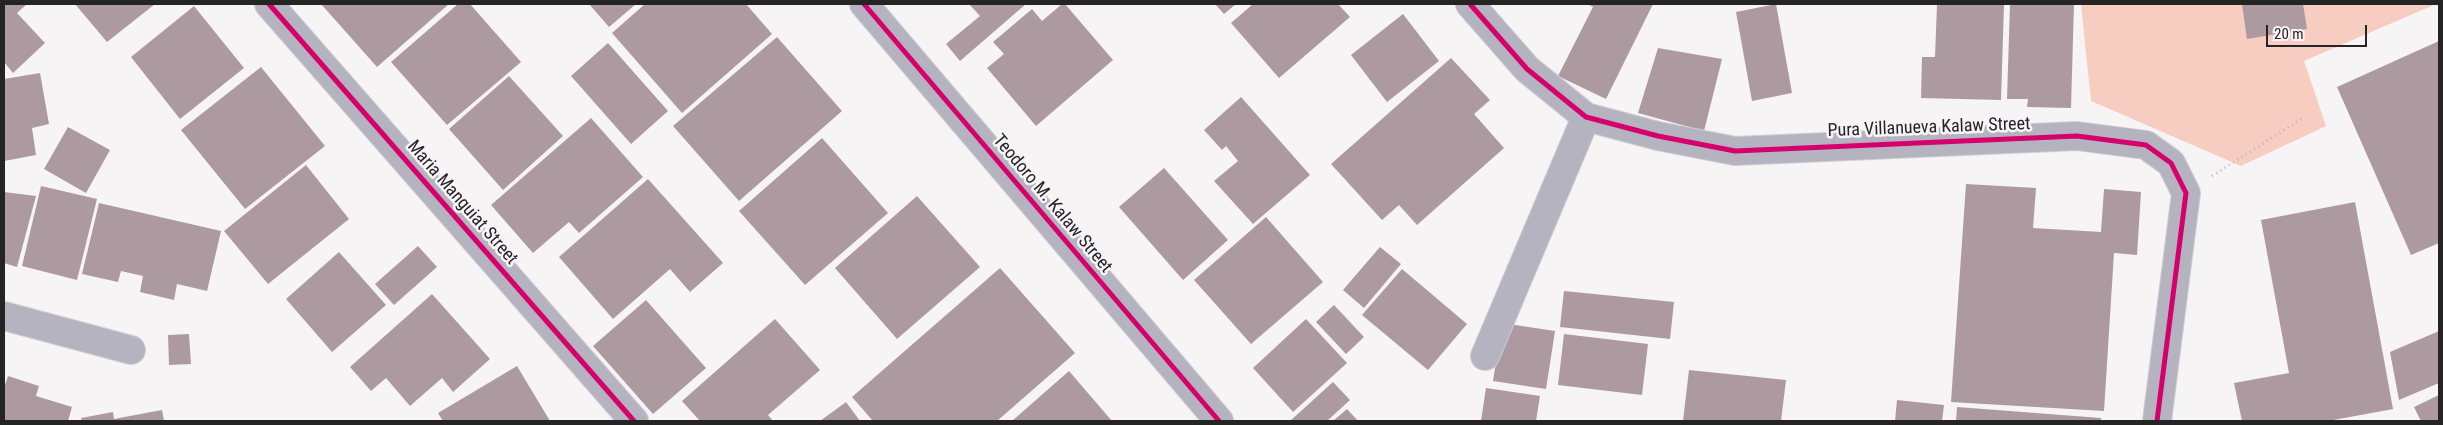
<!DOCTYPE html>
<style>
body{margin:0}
#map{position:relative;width:2443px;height:425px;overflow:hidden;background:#f6f4f5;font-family:"Roboto Condensed",sans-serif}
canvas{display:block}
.frame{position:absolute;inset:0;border:5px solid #252425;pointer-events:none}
.scale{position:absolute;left:2266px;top:25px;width:101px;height:22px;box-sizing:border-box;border:2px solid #252425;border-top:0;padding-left:6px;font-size:15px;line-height:18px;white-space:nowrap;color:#252425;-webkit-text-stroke:4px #f7f3f6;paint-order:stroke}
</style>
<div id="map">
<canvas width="2443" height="425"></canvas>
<div class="frame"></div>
<div class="scale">20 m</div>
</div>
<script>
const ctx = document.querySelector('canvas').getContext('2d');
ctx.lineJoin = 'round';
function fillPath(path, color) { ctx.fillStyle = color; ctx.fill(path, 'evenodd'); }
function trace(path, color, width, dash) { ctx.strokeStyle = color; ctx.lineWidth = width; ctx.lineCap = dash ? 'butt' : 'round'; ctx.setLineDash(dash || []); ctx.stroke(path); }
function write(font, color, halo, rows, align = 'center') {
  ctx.font = font + ' "Roboto Condensed",sans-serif'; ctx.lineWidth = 5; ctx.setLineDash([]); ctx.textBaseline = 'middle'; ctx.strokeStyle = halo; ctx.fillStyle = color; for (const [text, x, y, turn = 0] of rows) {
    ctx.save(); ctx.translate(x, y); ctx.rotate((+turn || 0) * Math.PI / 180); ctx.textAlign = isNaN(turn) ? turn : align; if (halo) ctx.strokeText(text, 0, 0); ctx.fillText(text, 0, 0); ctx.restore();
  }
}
fillPath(new Path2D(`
 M2081,4H2436L2304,61L2326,126L2241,166L2091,101Z`), '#f7ccc1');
fillPath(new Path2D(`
 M4,4H27L17,13L45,43L13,73L4,62Z
 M75,4H155L107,42Z
 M321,4H449L377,67Z
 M458,4H470L521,62L447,125L391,62Z
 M589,4H636L609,27Z
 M645,4H746L772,34L682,113L612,33Z
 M969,4H1026L960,61L946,44L980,16Z
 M1062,4H1065L1113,60L1036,126L987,68L1004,54L993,42L1032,9L1042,21Z
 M1215,4H1236L1224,14Z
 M1253,4H1338L1350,17L1279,78L1231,23Z
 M1587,4H1653L1606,99L1558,76L1593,7Z
 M1776,4L1792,93L1752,101L1736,12Z
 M1937,4H2004L2001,100L1921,98L1922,57H1935Z
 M2010,4H2074L2071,108L2027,107L2028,99H2007Z
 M2242,4H2303L2307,29L2247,39Z
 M194,6L244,68L180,119L131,57Z
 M1403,14L1439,61L1387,102L1351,55Z
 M777,37L842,111L739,201L673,126Z
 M2439,41V243L2411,255L2337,87Z
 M608,43L668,111L631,144L571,76Z
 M1658,48L1722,59L1704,131L1638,113Z
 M1451,58L1490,100L1474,114L1504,148L1417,225L1399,205L1382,220L1331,164Z
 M261,67L325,146L245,209L181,130Z
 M40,73L49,124L32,128L36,155L4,161V79Z
 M509,76L563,136L503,190L449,129Z
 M1241,97L1310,175L1253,224L1214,181L1238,161L1226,146L1222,150L1204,130Z
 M591,118L643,177L579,233L569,222L533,253L491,205Z
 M68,127L110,150L86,193L44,169Z
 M822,138L888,213L805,285L739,211Z
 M306,165L349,219L268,284L224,231Z
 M1164,168L1228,240L1183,280L1119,207Z
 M648,179L723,263L690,292L670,269L613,319L559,257Z
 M1966,184L2036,188L2033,228L2101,232L2104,189L2141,192L2137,255L2114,253L2104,411L1951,402Z
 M41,186L97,199L77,280L22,266Z
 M4,192L36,196L17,267L4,263Z
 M917,196L980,267L897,339L835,268Z
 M2355,202L2393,409L2328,421H2242L2234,383L2289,373L2261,220Z
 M99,203L221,231L207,291L177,284L174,300L140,292L143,276L121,271L118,282L82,274Z
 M1266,217L1323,282L1251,344L1194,280Z
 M418,246L437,267L394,305L375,284Z
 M1380,247L1401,264L1364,308L1343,290Z
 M339,252L386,305L332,352L286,299Z
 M1000,268L1075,353L997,421H873L852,397Z
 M1402,269L1467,324L1428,370L1362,315Z
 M1564,291L1674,302L1670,339L1560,327Z
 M432,294L490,359L453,392L442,378L410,406L386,378L371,391L350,367Z
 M646,300L706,368L653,414L593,346Z
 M1334,305L1364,337L1346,354L1316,322Z
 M775,319L820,370L768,415L773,421H700L682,401Z
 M1306,319L1347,363L1293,412L1253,368Z
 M1502,323L1555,331L1546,389L1493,381Z
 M2439,331V383L2399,400L2390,352Z
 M189,334L191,364L169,365L168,335Z
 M1564,334L1648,344L1642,395L1558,385Z
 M517,366L550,421H443L438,413Z
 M1689,370L1786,380L1781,421H1683Z
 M1069,371L1112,421H1012Z
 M8,376L39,386L36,396L72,407L68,421H4V388Z
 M1333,382L1350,400L1327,421H1290Z
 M1486,388L1540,396L1536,421H1481Z
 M2439,395V421H2421L2414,407Z
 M1897,400L1944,405L1942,421H1895Z
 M846,402L860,421H820Z
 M1957,407L2101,418V421H1956Z
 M1347,409L1358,421H1333Z
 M162,410L164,421H82L81,418L113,412L114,419Z`), '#ad9aa1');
const minor = new Path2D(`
 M269,4L634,421
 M864,4L1219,421
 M1470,4L1527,69L1586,117L1658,136L1735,151L2077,136L2146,145L2171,163L2186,193L2157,421
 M4,316L131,350
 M1485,356L1586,117`);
trace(minor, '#d0cfd0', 30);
trace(new Path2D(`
 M2212,176L2303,118`), '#bab8bf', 3, [1, 4]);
trace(minor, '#b5b3bf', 28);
trace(new Path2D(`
 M269,4L634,421
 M864,4L1219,421
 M1470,4L1527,69L1586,117L1658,136L1735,151L2077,136L2146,145L2171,163L2186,193L2157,421`), '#d6006c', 5);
write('18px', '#252425', '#f7f3f6', [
 ["Pura Villanueva Kalaw Street",1929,128,-2],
 ["Maria Manguiat Street",462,203,49],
 ["Teodoro M. Kalaw Street",1052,204,50]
]);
</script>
